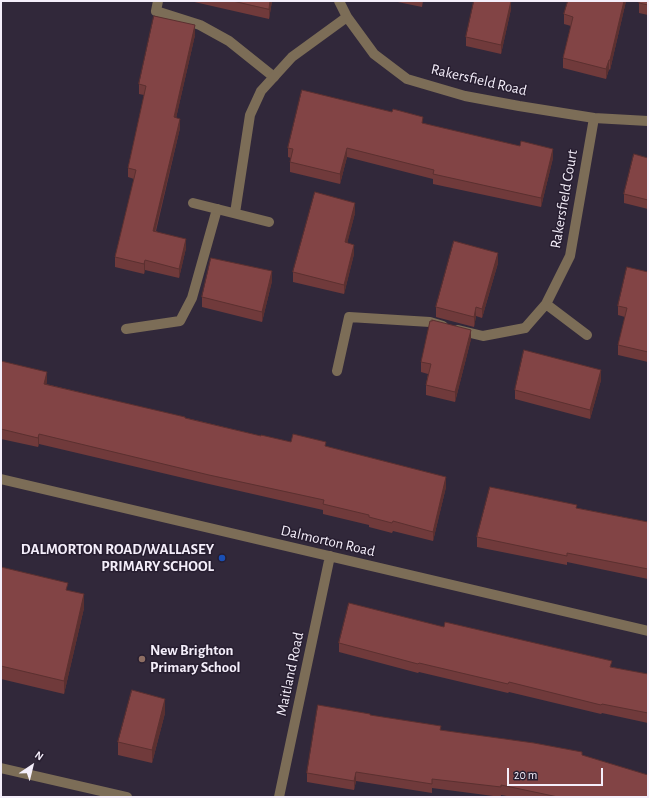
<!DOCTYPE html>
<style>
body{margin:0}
#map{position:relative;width:649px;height:798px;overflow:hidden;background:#31283a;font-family:"Alegreya Sans",sans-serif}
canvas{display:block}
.frame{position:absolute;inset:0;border:2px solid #f4eefa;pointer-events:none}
.north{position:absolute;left:12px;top:746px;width:40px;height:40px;-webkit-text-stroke:3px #271e30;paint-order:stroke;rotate:35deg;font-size:11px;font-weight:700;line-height:16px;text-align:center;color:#f4eefa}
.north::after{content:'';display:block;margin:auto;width:14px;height:18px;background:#f4eefa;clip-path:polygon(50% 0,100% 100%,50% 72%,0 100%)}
.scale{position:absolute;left:507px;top:768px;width:96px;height:18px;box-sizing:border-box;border:2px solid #f4eefa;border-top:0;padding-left:5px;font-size:12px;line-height:14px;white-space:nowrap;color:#f4eefa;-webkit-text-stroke:3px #271e30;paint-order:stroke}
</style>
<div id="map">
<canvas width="649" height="798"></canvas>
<div class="frame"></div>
<div class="north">N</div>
<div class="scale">20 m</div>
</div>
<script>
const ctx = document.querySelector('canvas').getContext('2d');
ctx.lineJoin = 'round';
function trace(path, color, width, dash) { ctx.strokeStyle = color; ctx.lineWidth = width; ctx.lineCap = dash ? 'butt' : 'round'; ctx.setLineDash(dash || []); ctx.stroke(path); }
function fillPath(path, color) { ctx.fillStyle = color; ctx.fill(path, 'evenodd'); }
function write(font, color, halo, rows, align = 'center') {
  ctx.font = font + ' "Alegreya Sans",sans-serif'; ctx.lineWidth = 3; ctx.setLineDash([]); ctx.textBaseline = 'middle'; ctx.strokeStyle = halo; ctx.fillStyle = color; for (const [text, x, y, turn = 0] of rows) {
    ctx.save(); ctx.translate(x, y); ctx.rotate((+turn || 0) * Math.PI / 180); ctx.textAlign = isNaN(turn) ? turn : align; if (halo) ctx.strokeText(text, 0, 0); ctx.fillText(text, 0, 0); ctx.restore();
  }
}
trace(new Path2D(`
 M158,1L156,11L200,25L229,41L274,77
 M126,329L180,321L192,298L217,209
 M458,330L483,336L525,328
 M337,371L349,317L430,322L443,326`), '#7c6d57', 10);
trace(new Path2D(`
 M339,1L347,17L374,54L407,79L465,96L519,106L594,118L648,121
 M193,203L269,222
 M235,213L250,115L261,91L292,57L347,17
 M546,304L587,335
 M525,328L546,304L570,256L594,118
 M1,479L648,631
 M1,768L127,797
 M279,797L330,556`), '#7c6d57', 10);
fillPath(new Path2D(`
 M190,1H272L269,19Z
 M393,1H423L422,7Z
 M626,1L610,70L609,69L606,79L563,68V58L571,26L564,24V14Z
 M648,1V15L639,13V3Z
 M511,9L501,54L466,46V37Z
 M195,35L176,118L180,128L156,231L186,248L179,278L145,270L144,274L115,267V257L134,179L128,177V168L144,95L139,94V84Z
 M423,123L553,158L541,207L433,184V179L347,157L340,184L290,172V162L291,158L288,157V148Z
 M648,158V209L624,203V194Z
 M355,213L347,243L354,254L344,294L293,282V272Z
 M498,263L482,318L476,316L474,327L436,317V307Z
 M648,272V362L618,355V345L625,317L618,315V306Z
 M272,281L262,322L202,307V297Z
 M471,339L455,402L426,395V385L428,374L421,372V362Z
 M1,361L47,382L46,384L261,436L291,442L326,446L446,487L433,541L393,531L392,533L369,527V525L323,514V510L209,484L39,444L38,447L1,439Z
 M601,380L590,419L515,399V390Z
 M577,508L648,522V579L567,562V565L477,547V537Z
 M1,567L68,591L84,608L64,694L1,679Z
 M444,627L612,667L648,675V723L602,713L601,714L509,692L508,693L419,672L418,673L339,652V643Z
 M165,713L152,763L118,755V742Z
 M370,715L441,730L582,755L648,797H512L501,795V797L432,788V793L356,781L354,790L307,782V773Z`), '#703a3b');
fillPath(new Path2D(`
 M270,1H272L269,19V9Z
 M511,1V9L501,54V45Z
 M624,1H626L610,70V60Z
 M195,25V35L174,127V117Z
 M609,60V69L606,79V69Z
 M180,119V128L153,240V231Z
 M347,148V157L340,184V174Z
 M553,149V158L541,207V198Z
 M355,203V213L345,252V242Z
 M186,239V248L179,278V269Z
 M354,245V254L344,294V285Z
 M498,253V263L482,318V309Z
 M145,260V270L144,274V264Z
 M272,271V281L262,322V312Z
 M476,307V316L474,327V317Z
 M471,330V339L455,402V392Z
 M601,370V380L590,419V410Z
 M47,372V382L44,393V384Z
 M39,434V444L38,447V438Z
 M446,477V487L433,541V532Z
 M84,594V608L64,694V681Z
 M165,699V713L152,763V750Z
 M356,772V781L354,790V781Z`), '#5b3030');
const building = new Path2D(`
 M233,1H270L269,9Z
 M474,1H511L501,45L466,37Z
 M568,1H624L610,60H609L606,69L563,58L573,17L564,14Z
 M640,1H648V5L639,3Z
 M154,16L195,25L174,117L180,119L153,231L186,239L179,269L145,260L144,264L115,257L136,170L128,168L146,86L139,84Z
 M302,90L392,112L393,109L423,117L422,123L520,146L521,141L553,149L541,198L433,174L434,170L347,148L340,174L290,162L293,149L288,148Z
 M634,154L648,158V200L624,194Z
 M315,192L355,203L345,242L354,245L344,285L293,272Z
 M454,241L498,253L482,309L476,307L474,317L436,307Z
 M211,258L272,271L262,312L202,297Z
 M627,267L648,272V352L618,345L627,308L618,306Z
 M432,320L471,330L455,392L426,385L431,364L421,362L430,321H432Z
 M524,350L601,370L590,410L515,390Z
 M1,361L47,372L44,384L185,417V418L261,436V435L291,442L293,434L326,442L325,446L446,477L433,532L393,521L392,523L369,517V515L323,504L324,500L209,475L39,434L38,438L1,429Z
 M490,487L577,505L576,508L648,522V569L567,553V556L477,537Z
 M1,567L68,583L66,590L84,594L64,681L1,666Z
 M349,603L444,627L445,622L612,661L610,667L648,674V713L602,704L601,705L509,682L508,684L419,663L418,664L339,643Z
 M132,690L165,699L152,750L118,742Z
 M318,705L370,714V715L441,726L440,730L534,743L582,752V755L648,775V797H558L501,785V787L432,779V784L356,772L354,781L307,773Z`);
fillPath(building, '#824445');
trace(building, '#5b3030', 1);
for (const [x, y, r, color] of [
 [222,558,4,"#1a4fb4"],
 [142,659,4,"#8d6e63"]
]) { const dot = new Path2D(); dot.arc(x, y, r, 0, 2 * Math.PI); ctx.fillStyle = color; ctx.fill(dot); trace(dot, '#271e30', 1.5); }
write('15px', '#f4eefa', '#271e30', [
 ["Rakersfield Road",479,80,13],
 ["Rakersfield Court",564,199,-80],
 ["Dalmorton Road",328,541,13],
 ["Maitland Road",290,674,-78]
]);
write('bold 15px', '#f4eefa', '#271e30', [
 ["DALMORTON ROAD/WALLASEY",214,549],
 ["PRIMARY SCHOOL",214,566],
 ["New Brighton",150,650,"left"],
 ["Primary School",150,667,"left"]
], 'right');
</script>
